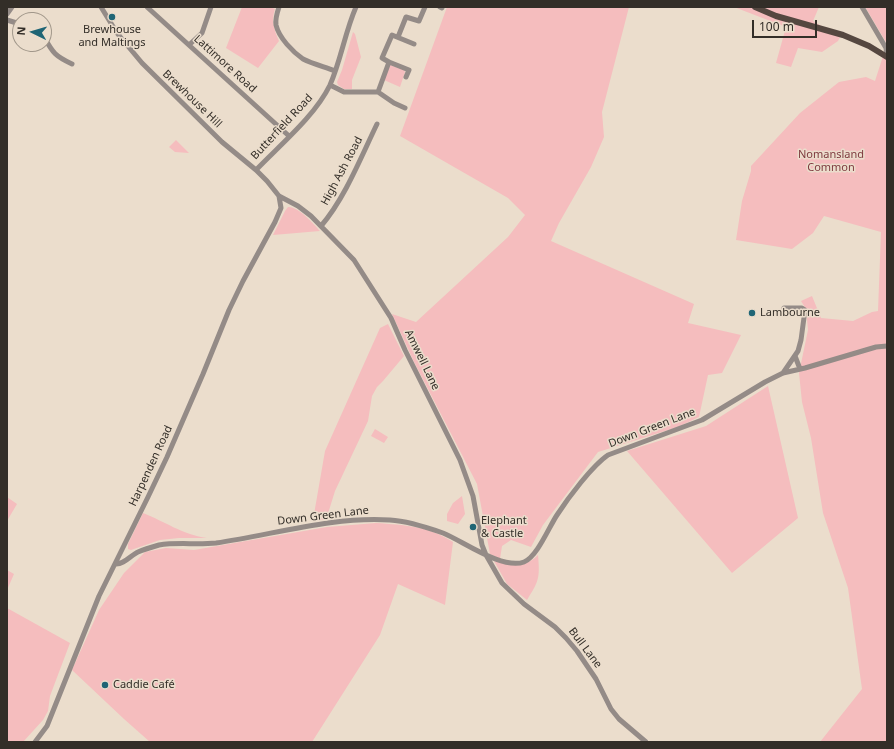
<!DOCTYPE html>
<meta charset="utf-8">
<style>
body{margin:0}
#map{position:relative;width:894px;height:749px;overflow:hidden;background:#ebddcc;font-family:"Noto Sans",sans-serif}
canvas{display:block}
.frame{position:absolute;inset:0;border:8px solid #332e28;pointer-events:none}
.north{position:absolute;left:12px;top:12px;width:40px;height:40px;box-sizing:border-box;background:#ebddcc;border:1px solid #a1978a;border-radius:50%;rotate:275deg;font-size:11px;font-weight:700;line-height:16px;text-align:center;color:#332e28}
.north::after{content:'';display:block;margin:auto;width:14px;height:18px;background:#1f6575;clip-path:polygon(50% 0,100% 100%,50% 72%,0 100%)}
.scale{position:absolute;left:752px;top:20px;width:65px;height:18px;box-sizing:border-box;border:2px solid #332e28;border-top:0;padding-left:5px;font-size:12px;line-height:14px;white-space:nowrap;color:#332e28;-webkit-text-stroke:3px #ebddcc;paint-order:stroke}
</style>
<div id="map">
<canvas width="894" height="749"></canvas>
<div class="frame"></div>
<div class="north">N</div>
<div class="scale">100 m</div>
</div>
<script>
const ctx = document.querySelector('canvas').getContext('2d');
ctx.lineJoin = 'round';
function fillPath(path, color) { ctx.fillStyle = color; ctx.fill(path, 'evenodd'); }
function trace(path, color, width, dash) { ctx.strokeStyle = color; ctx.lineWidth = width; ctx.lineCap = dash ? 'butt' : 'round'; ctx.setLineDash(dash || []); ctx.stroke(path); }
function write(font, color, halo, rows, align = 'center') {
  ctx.font = font + ' "Noto Sans",sans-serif'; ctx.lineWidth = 3; ctx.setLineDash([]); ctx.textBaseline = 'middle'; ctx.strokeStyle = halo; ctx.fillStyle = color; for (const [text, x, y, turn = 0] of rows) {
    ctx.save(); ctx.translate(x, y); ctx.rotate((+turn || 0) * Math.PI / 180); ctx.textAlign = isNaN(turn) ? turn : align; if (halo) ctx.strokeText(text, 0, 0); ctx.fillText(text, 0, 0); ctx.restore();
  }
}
fillPath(new Path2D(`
 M242,7H270L275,9C271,21 274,29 279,41L258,68L226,48Z
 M447,7H629L602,112L604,137L591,167L559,223L551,241L694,304L688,323L741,335L722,373L708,375L699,417L678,427L598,452L543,525L531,547L511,540L502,546L500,559L490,554L477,484L414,362L392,314L416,322L508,237L525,215L508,198L400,136Z
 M734,7H819L813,21L840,37L838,41L822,52L798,48L791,67L776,63L786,27Z
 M865,7H887V44L867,10Z
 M353,32L355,34L361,57L352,80V89H344L338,85L337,82L342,70Z
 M884,53L887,54V742H820L862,689L848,588L823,513L811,438L802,402L799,373L808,330L806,309L801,301L812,296L821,318L853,321L872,312L878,311L881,232L824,216L813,233L792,249L736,240L742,201L751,171V166L800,113L839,82L866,77L875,81Z
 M390,65L404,70L405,72L400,87L384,80Z
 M176,140L189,153L175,152L169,147Z
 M288,207C298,206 314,224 320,231L273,235L285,211Z
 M388,324L404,356L383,381L377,387L372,396L368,421L335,491L326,520H313L325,451L380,328Z
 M768,386L798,518L732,573L627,451L706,426Z
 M375,429L388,437L384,443L371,436Z
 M462,496L465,514L458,524L447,521V514L453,503Z
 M7,497L17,504L7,521Z
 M143,513C166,522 181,534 207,538H179L160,540L131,550L128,549V544Z
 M376,523C404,525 429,526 453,542L445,605L398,584L380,635L312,742H150L124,719L72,670L99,610L124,573L145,552L166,548L194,550L327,527Z
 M538,555C540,578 539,581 527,600L507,584L494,561C511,565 524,569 538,555Z
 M7,570L14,574L7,590Z
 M7,608L70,643L50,696L48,711L43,720L23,742H7Z`), '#f5bdbe');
trace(new Path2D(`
 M147,7L289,136
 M279,7C277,13 275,19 276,25C279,38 293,52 303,59C313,64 325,67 335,71
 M440,7L442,8
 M862,7L886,48L887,57
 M7,14L12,7
 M7,20L20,24
 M44,37C53,53 55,56 72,64
 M398,37L406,17L419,21L425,7
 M189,45L202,33L211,7
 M389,62L382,58L392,35L414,44
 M330,85L344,92H378L394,103L405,108
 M378,92L389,62L409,70L406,77
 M256,170C280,145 315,116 330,85C341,60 345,32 356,7
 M279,196L298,206L311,216L354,260L391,318L405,350L460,460L473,496L482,545L486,555L502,583L524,604L555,627L566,638L577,651L596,679L611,709L619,719L646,742
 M321,226C345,198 361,157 377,124
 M795,356L800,369
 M783,373L798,351L801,340L805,310L802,308H784
 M115,564C124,565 131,555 138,552C145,549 152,547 159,545C177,542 197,545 216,543C272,535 333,516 390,520C408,521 426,527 443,533C463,541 502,570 524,562C537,557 549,527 557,515C568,498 592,466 608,455L702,420L765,382L783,373L805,368L876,347L887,346
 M35,742L47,726L99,596L148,497L167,457L203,374L229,310L243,281L275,222L281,208L279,196L267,181L256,170L222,142L142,63L117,33L101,7`), '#948b87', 5);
trace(new Path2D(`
 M755,7L776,16L843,35L869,46L887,57`), '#554740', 6);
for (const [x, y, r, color] of [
 [112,17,4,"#1f6575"],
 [752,313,4,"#1f6575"],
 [473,527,4,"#1f6575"],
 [105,685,4,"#1f6575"]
]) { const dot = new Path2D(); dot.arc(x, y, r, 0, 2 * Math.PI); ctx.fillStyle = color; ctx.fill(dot); trace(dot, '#ebddcc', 1.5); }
write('11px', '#332e28', '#ebddcc', [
 ["Brewhouse",112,30,"center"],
 ["and Maltings",112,43,"center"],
 ["Lambourne",760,313],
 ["Elephant",481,521],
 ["& Castle",481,534],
 ["Caddie Café",113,685]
], 'left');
write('11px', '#332e28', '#ebddcc', [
 ["Lattimore Road",225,64,42],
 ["Brewhouse Hill",192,99,44],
 ["Butterfield Road",282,127,-47],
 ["High Ash Road",342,171,-62],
 ["Amwell Lane",422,360,64],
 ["Down Green Lane",652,428,-21],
 ["Harpenden Road",151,466,-65],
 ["Down Green Lane",323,516,-7],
 ["Bull Lane",585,648,53]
]);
write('11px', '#7f3a3f', '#ebddcc', [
 ["Nomansland",831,155],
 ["Common",831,168]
]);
</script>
